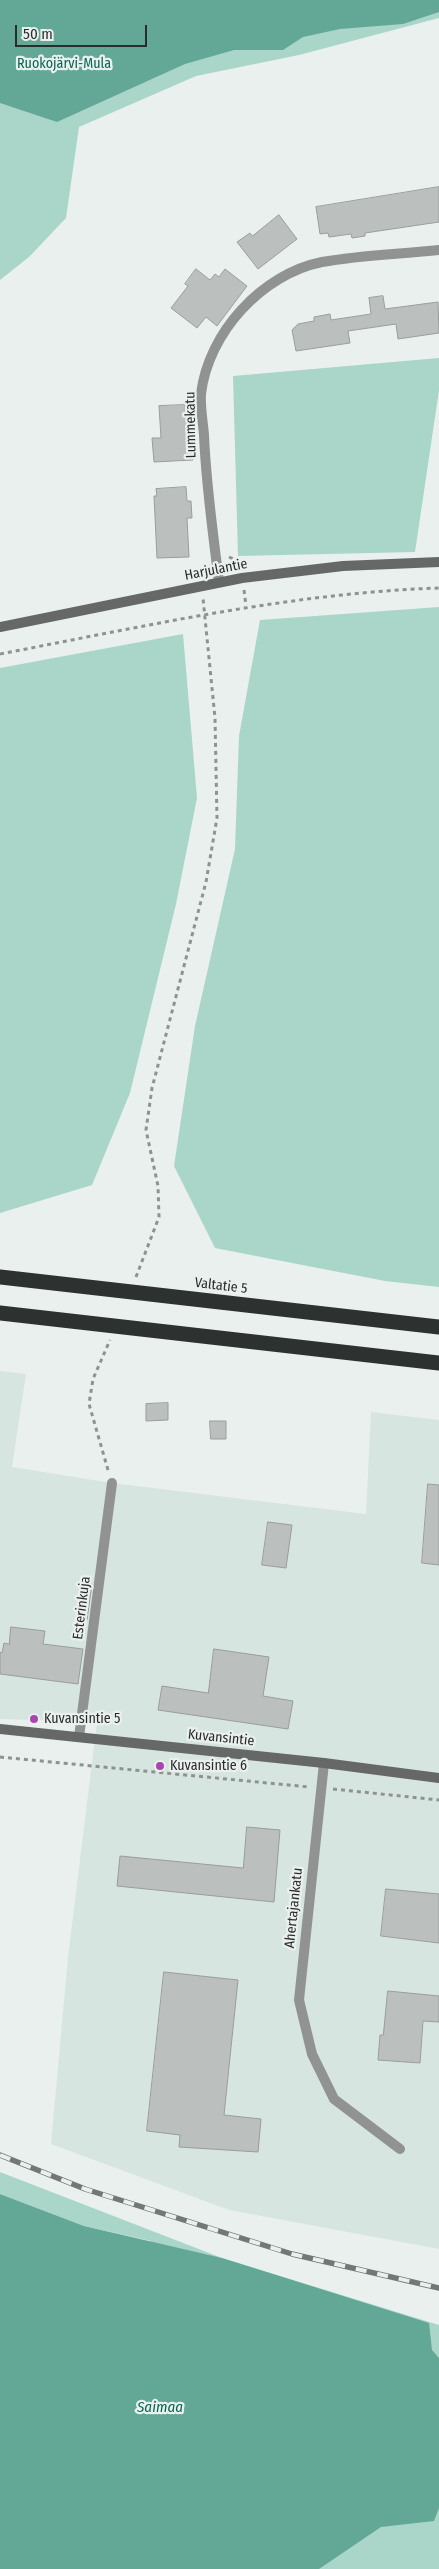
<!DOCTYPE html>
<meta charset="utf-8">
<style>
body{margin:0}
#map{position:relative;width:439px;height:2569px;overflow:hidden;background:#eaf0ee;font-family:"Fira Sans Condensed",sans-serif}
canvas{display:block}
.scale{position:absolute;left:15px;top:25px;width:132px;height:22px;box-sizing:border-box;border:2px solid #2a2c2b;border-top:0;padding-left:6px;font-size:15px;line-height:18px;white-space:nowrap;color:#2a2c2b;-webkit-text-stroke:4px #eaf0ee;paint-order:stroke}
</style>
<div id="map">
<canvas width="439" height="2569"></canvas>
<div class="scale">50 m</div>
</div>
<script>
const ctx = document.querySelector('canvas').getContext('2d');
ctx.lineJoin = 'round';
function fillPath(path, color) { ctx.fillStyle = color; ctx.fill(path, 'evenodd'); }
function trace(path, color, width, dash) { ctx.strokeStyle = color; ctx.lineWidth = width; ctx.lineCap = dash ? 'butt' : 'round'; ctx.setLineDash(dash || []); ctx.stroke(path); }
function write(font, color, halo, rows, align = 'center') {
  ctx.font = font + ' "Fira Sans Condensed",sans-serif'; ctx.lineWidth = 4.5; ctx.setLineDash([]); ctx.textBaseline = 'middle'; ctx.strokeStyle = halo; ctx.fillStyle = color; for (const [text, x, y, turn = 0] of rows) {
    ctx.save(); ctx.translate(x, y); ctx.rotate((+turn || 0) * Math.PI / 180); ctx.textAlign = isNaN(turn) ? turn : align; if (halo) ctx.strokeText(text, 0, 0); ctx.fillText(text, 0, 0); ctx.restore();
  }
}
fillPath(new Path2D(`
 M0,1371L26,1374L12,1467L112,1483L366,1514L371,1412L439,1420V2249L229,2210L51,2144L68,1957L97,1722L0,1719Z`), '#d7e5e0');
fillPath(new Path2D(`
 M0,0H439V18L299,55L196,76L79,127L66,218L29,257L0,280Z
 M439,358V390L415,552L238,556L233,376Z
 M439,607V1287L385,1281L215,1248L174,1166L195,1026L235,849L239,736L260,620Z
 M183,634L197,798L176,904L130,1093L92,1185L0,1213V668Z
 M0,2172L222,2258L439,2325V2569H226L151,2241L84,2226L0,2194Z`), '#a9d6c9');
fillPath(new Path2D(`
 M0,0H439V12L403,24L340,29L303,37L283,50H234L185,64L57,122L0,103Z
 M0,2194L84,2226L222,2258L429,2323L432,2350L439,2358V2508L434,2521L381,2527L319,2569H0Z`), '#63a896');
const building = new Path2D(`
 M439,187V222L365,233V236L352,238L351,234L329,237L328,233L320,234L316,207Z
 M279,215L297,239L258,269L237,242L250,233L252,236Z
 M196,269L210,280L215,274L219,277L225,269L247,286L217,326L206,317L197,328L171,308L188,286L185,284Z
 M383,296L385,309L438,302L439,333L398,339L396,324L348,331L350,343L296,351L292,330L298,324L314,321V317L330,314L331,320L371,314L369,298Z
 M185,405L186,418L190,417L193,460L154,462L152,438H161L159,406Z
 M186,487L187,501H191L192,518H187L189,557L157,558L154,496H157L156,489Z
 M168,1403V1420L146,1421V1404Z
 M210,1421H226V1439H211Z
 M428,1484L439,1485V1565L422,1563Z
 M268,1522L292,1525L286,1568L262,1565Z
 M83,1583L92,1584L87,1620L78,1619Z
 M11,1627L45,1631L43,1644L83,1649L78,1684L0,1674V1652L2,1653L4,1643L9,1644Z
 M214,1649L269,1657L263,1696L293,1701L288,1729L158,1710L162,1686L208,1693Z
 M247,1827L280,1830L274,1902L117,1886L120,1856L243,1868Z
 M386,1889L439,1894V1943L381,1936Z
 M164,1972L238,1980L224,2115L261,2119L258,2152L179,2147L180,2135L147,2131Z
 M388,1991L439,1996V2022L423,2021L420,2063L378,2060L380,2035H383Z`);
fillPath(building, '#bbc0be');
trace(building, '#999e9c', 1);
trace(new Path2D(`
 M229,557L240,562V566
 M244,590L246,606
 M0,654C146,626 291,593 439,588
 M136,1277L159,1217L158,1186L146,1130L152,1088L206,882L217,818L215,718L203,598
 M108,1470L89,1404L93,1379L110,1340
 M0,1757L309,1787
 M333,1789L439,1800`), '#8e9290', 3, [4, 4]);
trace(new Path2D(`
 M219,582C213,533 206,485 204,435C203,422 200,407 201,394C208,333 262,274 322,262C360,255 401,254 439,250
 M79,1737L112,1483
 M324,1763L299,2000L312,2054L334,2099L400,2149`), '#919392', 10);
trace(new Path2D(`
 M0,627L242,578L343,566L439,562
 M0,1729L324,1763L439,1778`), '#656867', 10);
trace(new Path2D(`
 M0,1277L439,1327
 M0,1313L439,1363`), '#2d3130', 15);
const rail = new Path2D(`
 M0,2155L85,2189L292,2254L439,2288`);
trace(rail, '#737775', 5.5);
trace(rail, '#eaf0ee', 4, [11]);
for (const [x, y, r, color] of [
 [34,1719,5,"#a746ae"],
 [160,1766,5,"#a746ae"]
]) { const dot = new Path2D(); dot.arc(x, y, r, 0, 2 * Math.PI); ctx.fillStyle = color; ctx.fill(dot); trace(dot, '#eaf0ee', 2); }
write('14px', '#056654', '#eaf0ee', [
 ["Ruokojärvi-Mula",64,64]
]);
write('14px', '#2a2c2b', '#eaf0ee', [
 ["Lummekatu",191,425,-91],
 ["Harjulantie",216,570,-11],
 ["Valtatie 5",221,1286,7],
 ["Esterinkuja",82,1608,-83],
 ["Kuvansintie",221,1738,6],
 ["Ahertajankatu",294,1908,-84]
]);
write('14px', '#2a2c2b', '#eaf0ee', [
 ["Kuvansintie 5",44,1719],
 ["Kuvansintie 6",170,1766]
], 'left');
write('italic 15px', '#056654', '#eaf0ee', [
 ["Saimaa",160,2408]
]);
</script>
